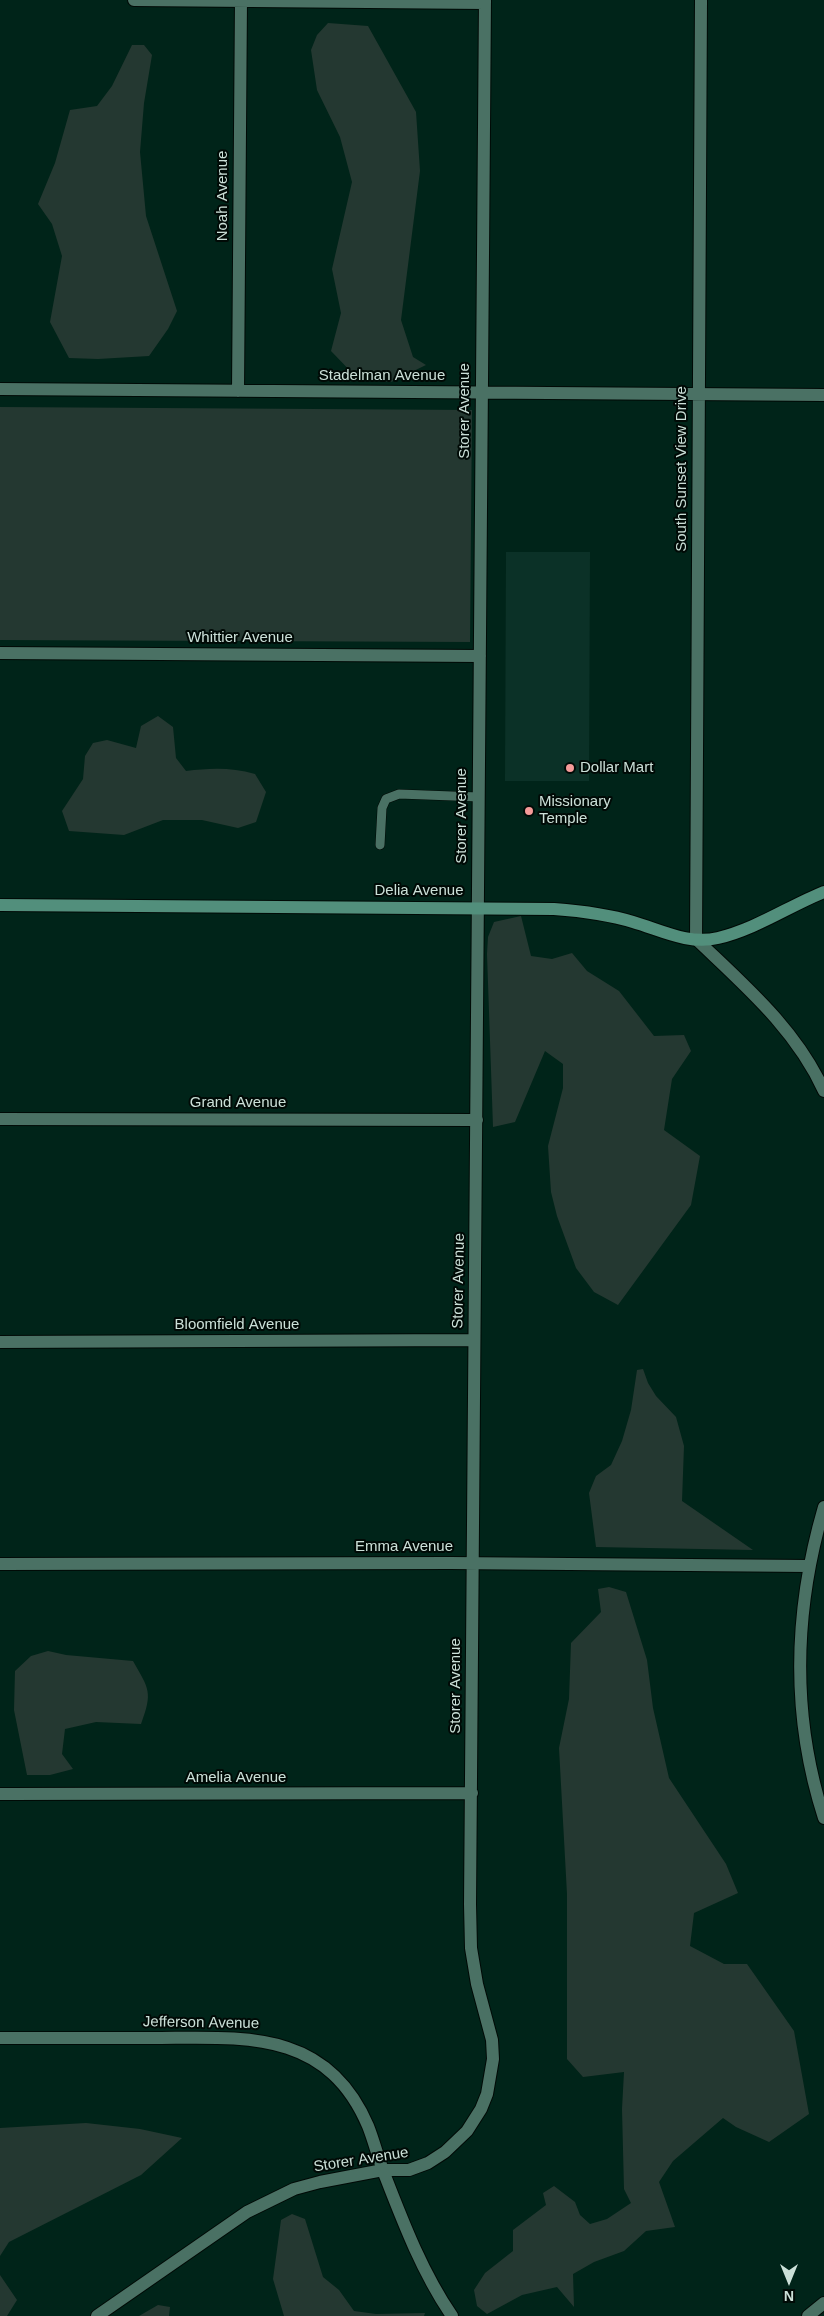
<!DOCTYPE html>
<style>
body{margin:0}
#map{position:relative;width:824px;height:2316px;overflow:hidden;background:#002419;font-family:Helvetica,sans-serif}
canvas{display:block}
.north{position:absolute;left:764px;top:2256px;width:50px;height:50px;-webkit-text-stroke:4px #000a06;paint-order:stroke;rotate:180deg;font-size:14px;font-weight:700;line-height:20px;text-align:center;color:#cbe0d8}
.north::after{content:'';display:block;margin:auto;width:18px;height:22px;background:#cbe0d8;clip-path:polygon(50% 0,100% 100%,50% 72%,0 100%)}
</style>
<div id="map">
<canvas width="824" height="2316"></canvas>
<div class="north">N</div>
</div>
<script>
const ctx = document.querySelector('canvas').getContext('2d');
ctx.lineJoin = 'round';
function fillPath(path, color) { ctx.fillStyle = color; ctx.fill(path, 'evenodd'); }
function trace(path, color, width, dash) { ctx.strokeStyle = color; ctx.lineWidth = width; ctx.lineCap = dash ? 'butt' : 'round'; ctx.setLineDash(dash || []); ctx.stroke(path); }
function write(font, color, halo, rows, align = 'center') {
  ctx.font = font + ' Helvetica,sans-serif'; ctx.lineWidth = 4; ctx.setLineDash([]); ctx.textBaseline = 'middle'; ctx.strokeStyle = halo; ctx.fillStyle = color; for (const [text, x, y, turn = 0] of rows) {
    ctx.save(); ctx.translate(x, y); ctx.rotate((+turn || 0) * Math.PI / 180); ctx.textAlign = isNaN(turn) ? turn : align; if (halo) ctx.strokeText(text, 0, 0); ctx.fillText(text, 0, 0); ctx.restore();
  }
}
fillPath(new Path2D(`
 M506,552H590L589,781H505Z`), '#0b3127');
fillPath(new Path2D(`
 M328,23L368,26L416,112L420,171L401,320L413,357L426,365L391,382L358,379L331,351L341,313L332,269L352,182L340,137L317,90L311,50L317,35Z
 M132,45H144L152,55L144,103L140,152L146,216L177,311L168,329L149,356L98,359L69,358L50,322L62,256L52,224L38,204L55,163L70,110L97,106L112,86Z
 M0,407L472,410L470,642L0,640Z
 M158,716L173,727L176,758L186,771C210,768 231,767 255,774L266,792L256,822L238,828L202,820H163L124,835L69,831L62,811L83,779L85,756L93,743L107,740L136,748L141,726Z
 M521,916L531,956L552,959L572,953L587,971L619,991L654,1036L684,1035L691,1051L672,1079L664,1130L700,1156L691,1205L618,1305L594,1292L576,1268L557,1216L551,1192L548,1146L563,1088V1064L545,1051L515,1122L493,1127L487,954L488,937L494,922Z
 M643,1369L648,1383L656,1396L676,1417L684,1446L682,1501L753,1550L596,1547L589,1493L596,1476L611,1465L622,1441L631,1410L637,1370Z
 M609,1587L626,1592L647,1660L653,1708L669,1778L726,1864L738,1893L694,1913L690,1946L724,1964H747L794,2031L809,2114L769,2142L736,2127L723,2118L673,2161L659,2182L675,2227L646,2231L624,2251L594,2262L573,2274L574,2307L557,2287L522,2295L487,2314L477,2306L474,2290L485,2273L513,2251V2230L546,2205L543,2193L554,2186L575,2202L580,2215L590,2224L607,2219L631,2203L624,2189L622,2109L624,2072L583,2077L567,2059V1894L559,1748L569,1699L571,1643L601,1612L598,1589Z
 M48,1651L66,1655L133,1661C149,1689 153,1692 141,1724L96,1722L65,1729L62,1754L73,1769L50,1775H27L14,1710L15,1671L31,1656Z
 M86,2123L140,2129L182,2138L141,2175L9,2242L0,2256V2128Z
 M292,2214L305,2219L323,2277L339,2290L354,2311L376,2314L425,2313L424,2316H284L273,2279L281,2220Z
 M0,2275L17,2300L7,2316H0Z
 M158,2305L170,2307L169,2316H139Z`), '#243831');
const lane = new Path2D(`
 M380,845L382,808L386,799L399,794L479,797`);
const street = new Path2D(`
 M134,0L485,3
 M701,0L696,939C744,985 796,1029 824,1091
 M0,389L824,395
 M238,391L241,0
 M0,653L480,656
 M0,1119L477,1120
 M0,1342L474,1340
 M824,1507C794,1610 791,1716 824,1818
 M0,1564L450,1563L808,1566
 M0,1794C157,1795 314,1793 472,1793
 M0,2038C50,2038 101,2038 151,2038C240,2038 326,2027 368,2126C374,2141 378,2158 384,2173C403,2222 422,2272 452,2316
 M97,2316L247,2212L294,2189L320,2182L383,2170H409L428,2163L445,2152L467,2131L481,2109L487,2094L493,2059L492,2040L477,1984L471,1948L470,1904L485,0
 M808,2316L824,2303`);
const secondary = new Path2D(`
 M0,905L554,909C581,911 607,914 633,922C661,930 688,945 718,938C756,929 789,906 824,892`);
trace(lane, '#000a06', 10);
trace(street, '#000a06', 14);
trace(secondary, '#000a06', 14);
trace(lane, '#4a7164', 9);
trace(street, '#4a7164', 12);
trace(secondary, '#528f7c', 12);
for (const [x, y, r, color] of [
 [570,768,5,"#f59b99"],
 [529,811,5,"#f59b99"]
]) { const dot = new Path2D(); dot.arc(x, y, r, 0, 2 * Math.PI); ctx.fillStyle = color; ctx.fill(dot); trace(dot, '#000a06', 2); }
write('15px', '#cbe0d8', '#000a06', [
 ["Noah Avenue",223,196,-90],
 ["Stadelman Avenue",382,376],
 ["Storer Avenue",465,411,-90],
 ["South Sunset View Drive",682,469,-90],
 ["Whittier Avenue",240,638],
 ["Storer Avenue",462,816,-90],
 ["Delia Avenue",419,891],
 ["Grand Avenue",238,1103],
 ["Storer Avenue",459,1281,-89],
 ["Bloomfield Avenue",237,1325],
 ["Emma Avenue",404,1547],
 ["Storer Avenue",456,1686,-90],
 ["Amelia Avenue",236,1778],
 ["Jefferson Avenue",201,2023,1],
 ["Storer Avenue",361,2160,-9]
]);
write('15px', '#cbe0d8', '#000a06', [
 ["Dollar Mart",580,768],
 ["Missionary",539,802],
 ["Temple",539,819]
], 'left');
</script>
